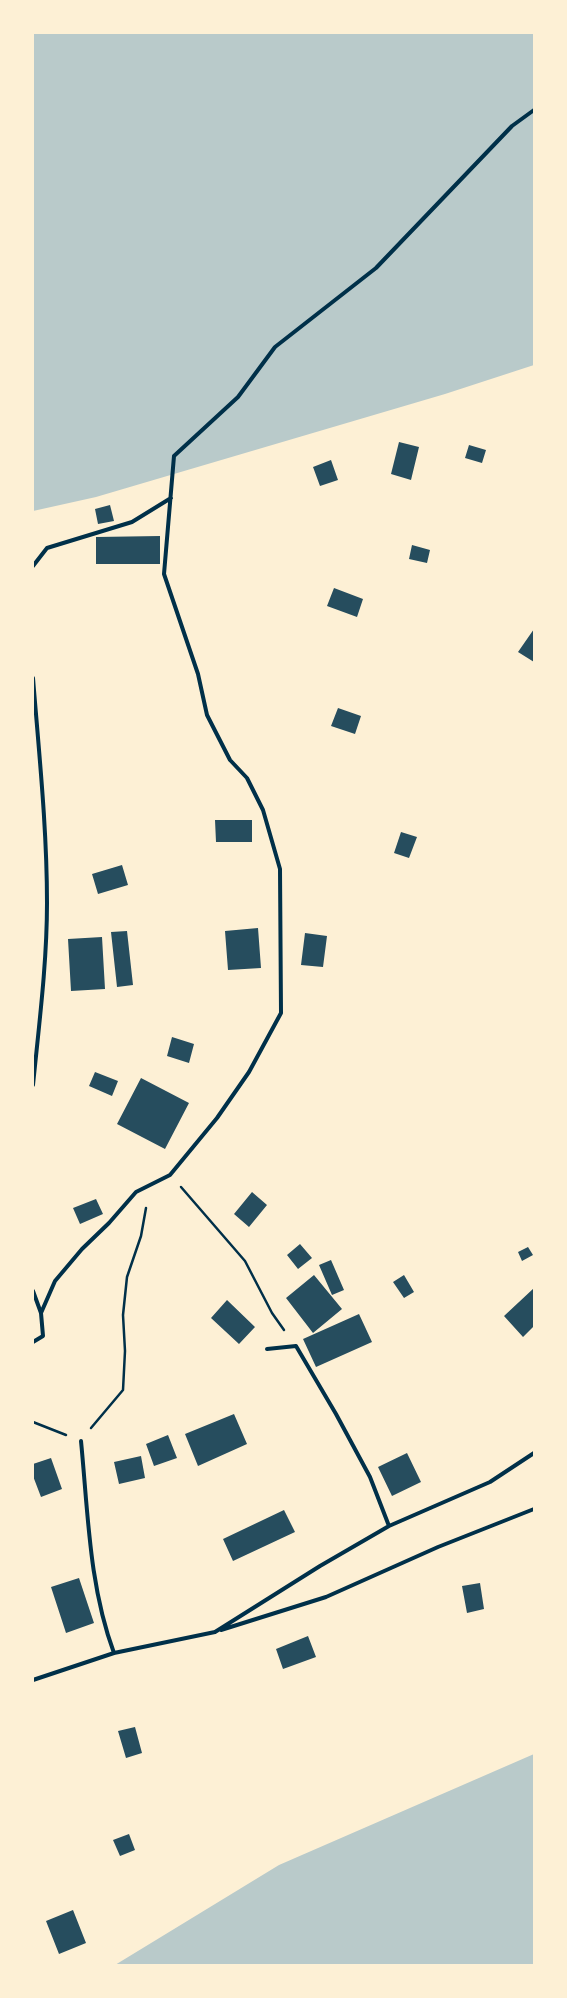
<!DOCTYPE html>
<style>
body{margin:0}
#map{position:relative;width:567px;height:1998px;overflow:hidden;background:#fdf0d5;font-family:"Nunito Sans",sans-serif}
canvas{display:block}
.frame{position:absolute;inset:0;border:34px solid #fdf0d5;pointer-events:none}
</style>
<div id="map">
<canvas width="567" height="1998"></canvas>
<div class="frame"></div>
</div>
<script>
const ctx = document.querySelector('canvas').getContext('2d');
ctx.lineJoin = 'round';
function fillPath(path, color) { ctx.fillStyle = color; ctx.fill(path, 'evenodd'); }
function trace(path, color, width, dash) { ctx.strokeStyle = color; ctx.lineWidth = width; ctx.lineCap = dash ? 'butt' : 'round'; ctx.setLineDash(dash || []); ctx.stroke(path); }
fillPath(new Path2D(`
 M33,33H534V365L445,394L96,497L33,511Z
 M534,1754V1965H115L279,1865Z`), '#b9caca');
fillPath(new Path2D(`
 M399,442L419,447L411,480L391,474Z
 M469,445L486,450L482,463L465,458Z
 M331,460L338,480L320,486L313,467Z
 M110,505L114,521L98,524L95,509Z
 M160,536V564H96V537Z
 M412,545L430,550L427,563L409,559Z
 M334,588L363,599L357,617L327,606Z
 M534,629V662L518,652Z
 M338,708L361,716L355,734L331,726Z
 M215,820H252V842H216Z
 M401,832L417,837L409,858L394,853Z
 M122,865L128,885L98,894L92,874Z
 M258,928L261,968L228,970L225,931Z
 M127,931L133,985L117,987L111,932Z
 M305,933L327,936L323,967L301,965Z
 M102,937L105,989L71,991L68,939Z
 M172,1037L194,1044L189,1063L167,1056Z
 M95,1072L118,1081L112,1096L89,1086Z
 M141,1078L189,1103L165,1149L117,1124Z
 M252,1192L267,1205L249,1227L234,1214Z
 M96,1199L103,1214L80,1224L73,1208Z
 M300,1244L312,1258L298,1269L287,1255Z
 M528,1247L533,1255L522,1261L518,1252Z
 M331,1260L344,1290L332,1295L319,1265Z
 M314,1275L342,1309L313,1333L286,1298Z
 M404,1275L414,1292L404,1298L393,1282Z
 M534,1288V1326L523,1337L504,1316Z
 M227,1300L255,1327L239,1344L211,1318Z
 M359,1314L372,1342L316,1367L303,1339Z
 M234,1414L247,1444L198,1466L185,1434Z
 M168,1435L177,1458L154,1466L146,1444Z
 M407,1453L421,1482L392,1496L378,1467Z
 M141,1456L145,1478L119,1484L114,1462Z
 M51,1458L62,1489L41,1497L33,1476V1464Z
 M284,1510L295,1532L233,1561L223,1539Z
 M79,1578L94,1623L66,1633L51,1587Z
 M480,1583L484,1609L467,1613L462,1586Z
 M308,1636L316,1657L283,1669L276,1649Z
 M135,1727L142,1753L126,1758L118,1731Z
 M129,1834L135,1850L120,1856L113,1840Z
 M73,1910L86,1943L59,1954L46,1921Z`), '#264d5e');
trace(new Path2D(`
 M181,1187L245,1261L272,1313L284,1330
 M33,1422L66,1435
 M91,1428L123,1390L125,1351L123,1315L127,1277L141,1236L146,1208`), '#003049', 2.5);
trace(new Path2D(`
 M33,566L47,548L132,522L171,498
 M33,678C39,753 47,828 47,903C47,963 39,1025 33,1085
 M33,1291L41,1313
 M33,1342L43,1336L41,1313L55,1281L82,1249L109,1223L136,1192L170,1175L217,1118L249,1072L281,1013L280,869L263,810L247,778L230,760L207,715L198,674L164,574L174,456L238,397L275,347L376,268L512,126L534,110
 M267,1349L296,1346L336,1414L370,1477L389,1526
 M81,1441C88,1512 89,1586 114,1653
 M221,1630L326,1597L438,1547L534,1509
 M33,1680L114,1653L215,1632L320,1566L389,1526L490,1482L534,1453`), '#003049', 4);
</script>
